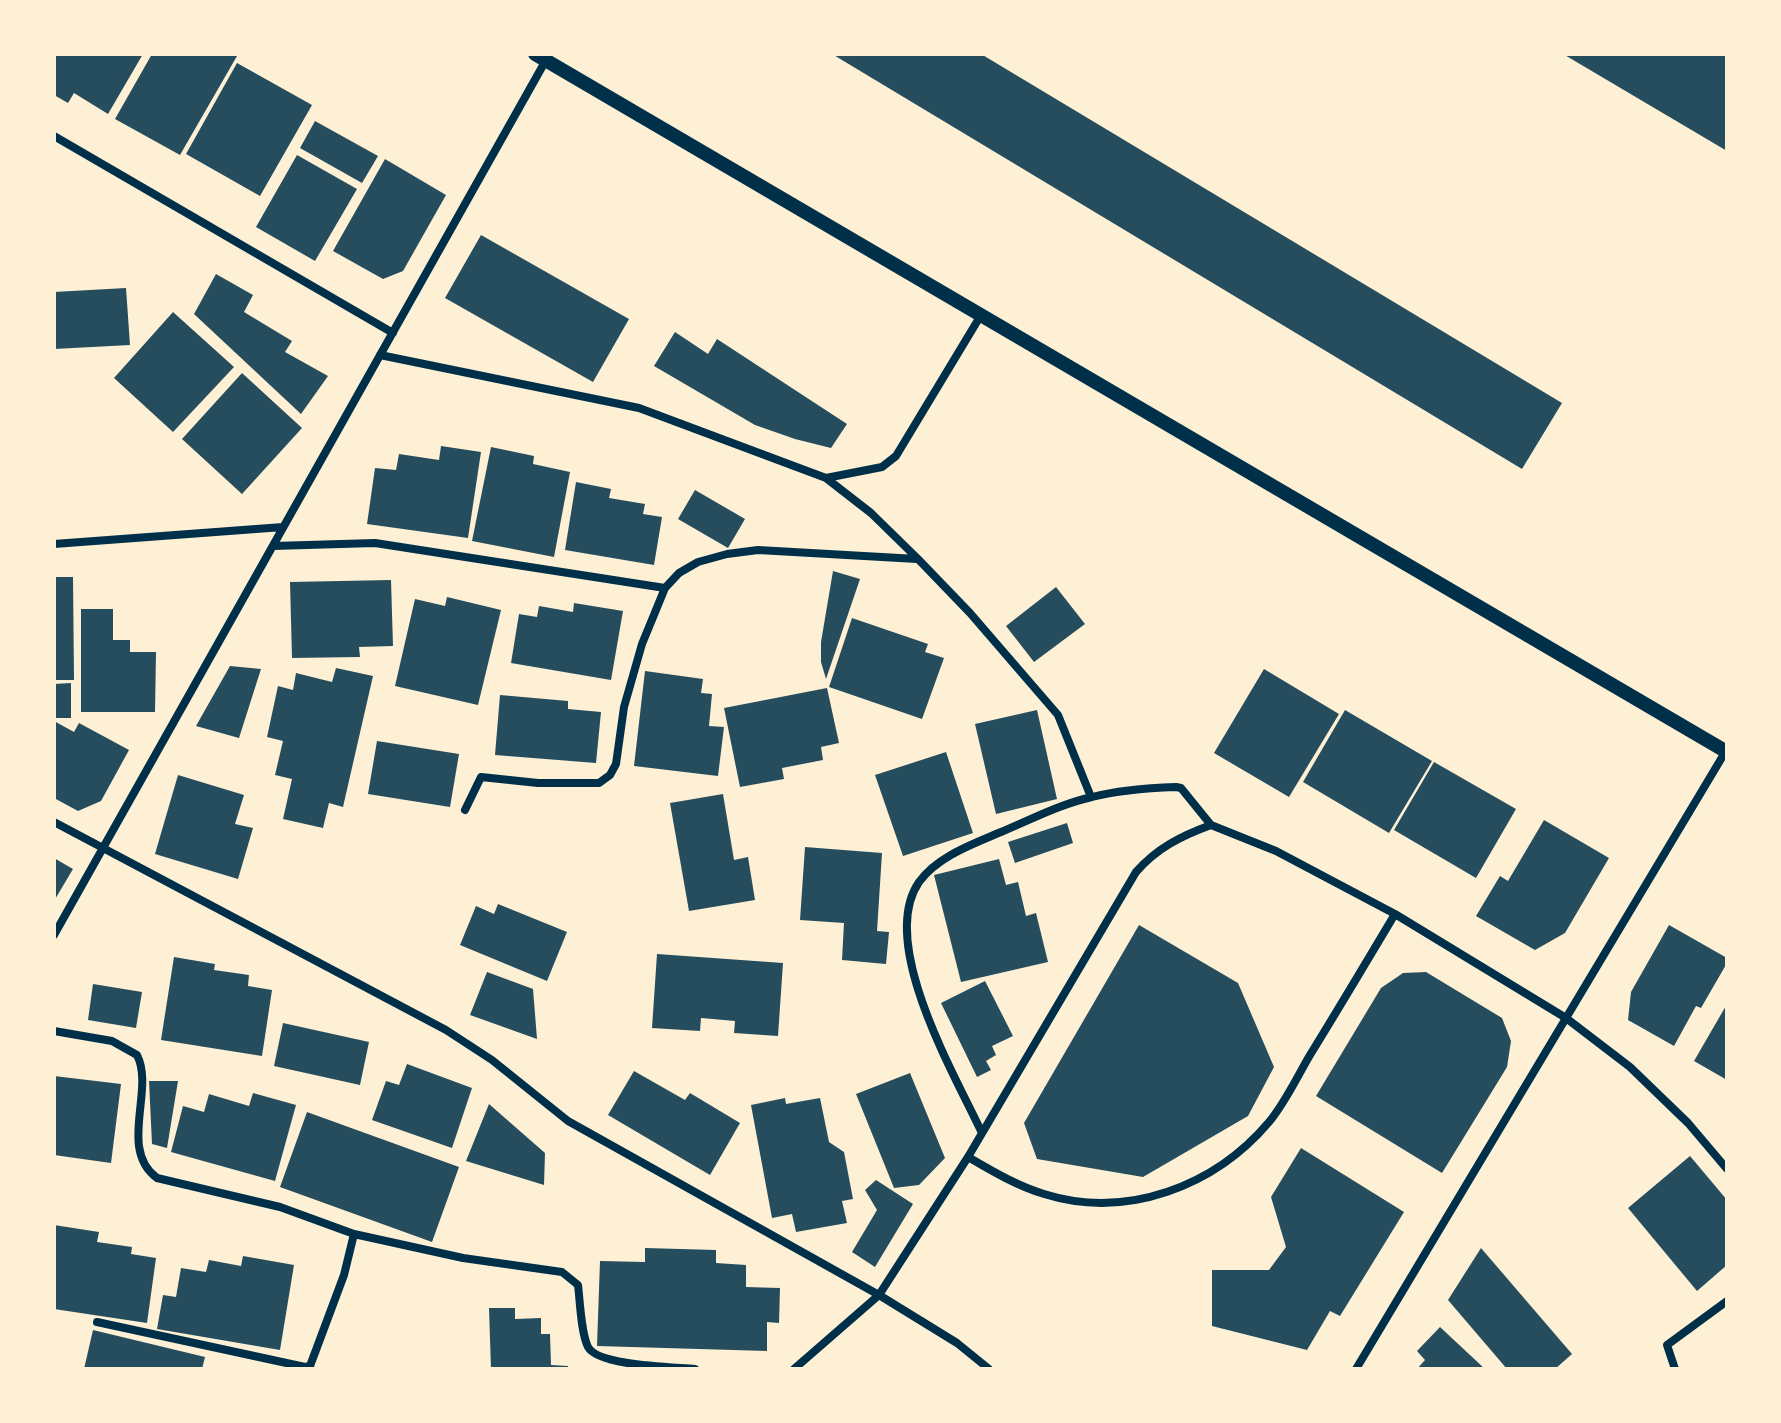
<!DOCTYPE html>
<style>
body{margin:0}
#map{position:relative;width:1781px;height:1423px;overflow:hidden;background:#fdf0d5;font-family:Lato,sans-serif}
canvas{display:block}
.frame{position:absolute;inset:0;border:56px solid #fdf0d5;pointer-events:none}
</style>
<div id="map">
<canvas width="1781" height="1423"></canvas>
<div class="frame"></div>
</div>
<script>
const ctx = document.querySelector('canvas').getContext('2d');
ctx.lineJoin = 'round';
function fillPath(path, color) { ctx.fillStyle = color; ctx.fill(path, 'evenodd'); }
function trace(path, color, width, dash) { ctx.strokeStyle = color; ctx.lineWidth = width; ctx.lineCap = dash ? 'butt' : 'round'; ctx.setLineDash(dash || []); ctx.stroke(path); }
fillPath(new Path2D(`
 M56,54H143L108,114L74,93L68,103L54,95Z
 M152,54L237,56L180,155L115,119Z
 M832,54H981L1562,403L1522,469Z
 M1563,54H1722L1727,57V151Z
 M237,63L312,105L260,196L186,154Z
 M315,121L378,156L362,183L300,148Z
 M297,155L357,189L315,261L256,227Z
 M385,159L446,195L403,271L383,279L333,251Z
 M481,235L629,319L593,382L445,298Z
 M216,274L253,295L244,312L292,341L285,352L328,376L301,414L194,314Z
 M126,288L130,345L54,349V292Z
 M173,312L234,367L173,432L114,378Z
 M675,332L708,354L717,339L847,424L831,448L795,439L755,425L654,366Z
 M242,373L302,428L242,494L182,439Z
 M441,446L481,452L468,538L367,524L375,468L396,470L399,454L439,460Z
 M491,447L534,456L533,464L570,472L554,557L472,541Z
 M576,482L611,489L609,498L645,504L643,514L662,517L654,565L565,550Z
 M695,490L745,519L728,548L678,519Z
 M833,571L860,579L826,679L821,662V642Z
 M54,577H73L74,680H54Z
 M391,580L393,646L359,647L360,657L292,658L290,582Z
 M1056,587L1085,624L1034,662L1006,626Z
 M447,597L501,610L478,705L395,686L415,599L445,606Z
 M574,603L623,611L611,680L511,663L519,614L537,617L539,606L573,612Z
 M81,609H113V640H130V652H156L155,712H81Z
 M852,618L928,644L925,652L944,658L922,719L829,687Z
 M230,666L261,669L239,738L196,726Z
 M336,668L373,676L343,807L329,803L323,828L283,819L292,779L275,775L283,741L267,737L278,686L293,690L296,673L332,682Z
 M1264,669L1339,714L1289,797L1214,753Z
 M645,671L703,679L701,693L712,694L709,726L724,727L718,776L634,766Z
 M71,683V718H54V684Z
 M827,688L839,743L821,747L823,760L782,768L784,779L740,787L724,708Z
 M500,695L568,701V709L601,712L596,763L495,755Z
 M1037,710L1057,799L996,814L975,724Z
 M1345,710L1432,761L1389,833L1303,782Z
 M54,721L74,732L79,723L129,750L101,801L78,811L54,798Z
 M377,741L459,754L450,807L368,794Z
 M946,752L973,833L903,856L875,775Z
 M1434,762L1516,809L1476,878L1394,830Z
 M178,775L244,795L235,824L253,828L238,879L155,854Z
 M723,794L734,860L748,857L755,900L689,911L670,803Z
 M1544,820L1609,858L1565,933L1535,950L1476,916L1500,876L1508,881Z
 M1067,823L1073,843L1015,863L1008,842Z
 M805,847L882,853L877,931L889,932L886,964L842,960L844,923L800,920Z
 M54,858L73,869L54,901Z
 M999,859L1006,885L1018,882L1026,916L1036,913L1048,962L961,982L934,875Z
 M498,904L567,932L547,981L460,945L476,906L494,914Z
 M1139,925L1238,983L1274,1067L1248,1116L1143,1177L1037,1159L1024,1123Z
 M1669,925L1727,958V963L1701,1008L1696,1006L1674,1046L1628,1020L1631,992Z
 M657,954L783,963L778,1036L734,1033L735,1021L701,1018L700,1031L652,1028Z
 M174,957L215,964L214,970L249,975L248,986L272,990L262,1056L161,1040Z
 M487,972L533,989L537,1039L470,1015Z
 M1426,972L1502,1018L1511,1041L1507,1067L1442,1173L1316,1096L1381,988L1403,973Z
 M985,981L1013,1036L992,1046L996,1055L986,1061L991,1070L977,1077L941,1003Z
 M93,984L142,992L136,1028L88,1020Z
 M1727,1004V1080L1694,1061Z
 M283,1023L369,1042L360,1085L274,1066Z
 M407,1064L472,1088L452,1148L372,1120L386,1081L399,1085Z
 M634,1071L685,1100L690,1093L740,1123L710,1175L608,1115Z
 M910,1073L945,1158L919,1185L894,1188L856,1094Z
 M54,1076L121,1084L111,1163L54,1155Z
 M149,1081H178L167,1148L152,1144Z
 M253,1093L296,1105L275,1181L171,1152L183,1106L204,1112L209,1094L249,1106Z
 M785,1098L786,1104L820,1098L829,1142L844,1152L853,1199L842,1201L847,1223L796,1232L792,1214L772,1218L751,1105Z
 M489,1104L545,1153L544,1185L466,1161Z
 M307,1112L459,1167L432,1242L280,1187Z
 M1301,1148L1404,1212L1340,1316L1330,1311L1307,1350L1212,1326V1270H1269L1286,1247L1271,1197Z
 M1690,1156L1727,1200V1265L1697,1291L1628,1208Z
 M876,1180L913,1204L875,1267L852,1252L877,1210L865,1190Z
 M54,1225L99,1232L97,1242L132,1247L131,1254L156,1258L147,1323L54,1309Z
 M645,1248L716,1250V1263L746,1265V1287L780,1288L779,1323L767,1322V1351L597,1346L600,1261L645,1262Z
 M1481,1248L1572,1354L1555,1369H1507L1448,1300Z
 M243,1256L294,1265L280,1350L157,1329L163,1295L176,1297L181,1268L206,1272L209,1260L241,1266Z
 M489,1308H515V1319L541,1318V1334H550L551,1365L568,1366V1369H491Z
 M1440,1327L1485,1369H1417L1425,1360L1417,1351Z
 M93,1330L205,1357L202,1369H84Z`), '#264d5e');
trace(new Path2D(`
 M54,136L393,333
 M380,355L639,408L826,478L871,513L918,559L970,613L1058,715L1091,797
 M826,478L882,467L896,456L981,315
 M54,544L283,527
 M273,546L375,543L665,588L642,644L624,707L616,764L610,775L599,783H538L481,777L465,810
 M665,588L679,573L698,562L727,554L758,550L917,559
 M54,822L446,1030L492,1060L568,1121L879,1295L957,1343L989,1369
 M54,935L546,60
 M54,1031L112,1041L137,1055C155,1090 118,1149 157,1178L280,1207L354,1234L463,1258L562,1272L578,1285C580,1301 581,1333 588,1347C598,1366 674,1367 695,1369
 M982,1133C955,1075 877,943 919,882C938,856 973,844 1001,832C1030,820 1060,804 1092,797C1119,790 1148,788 1176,787L1181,788L1211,825
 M968,1157C992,1171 1017,1186 1044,1194C1127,1220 1215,1186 1269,1122C1285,1103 1297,1077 1310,1055C1339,1008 1367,961 1395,914
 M97,1322L305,1367L310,1366L344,1275L354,1234
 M794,1369L879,1295L968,1157L1136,872C1157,848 1181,836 1211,825L1276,851L1395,914L1566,1018L1630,1067L1688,1123L1727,1169
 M1356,1369L1727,749
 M1675,1369L1667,1345L1727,1301`), '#003049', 8);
trace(new Path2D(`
 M535,54L1727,752`), '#003049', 14);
</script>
